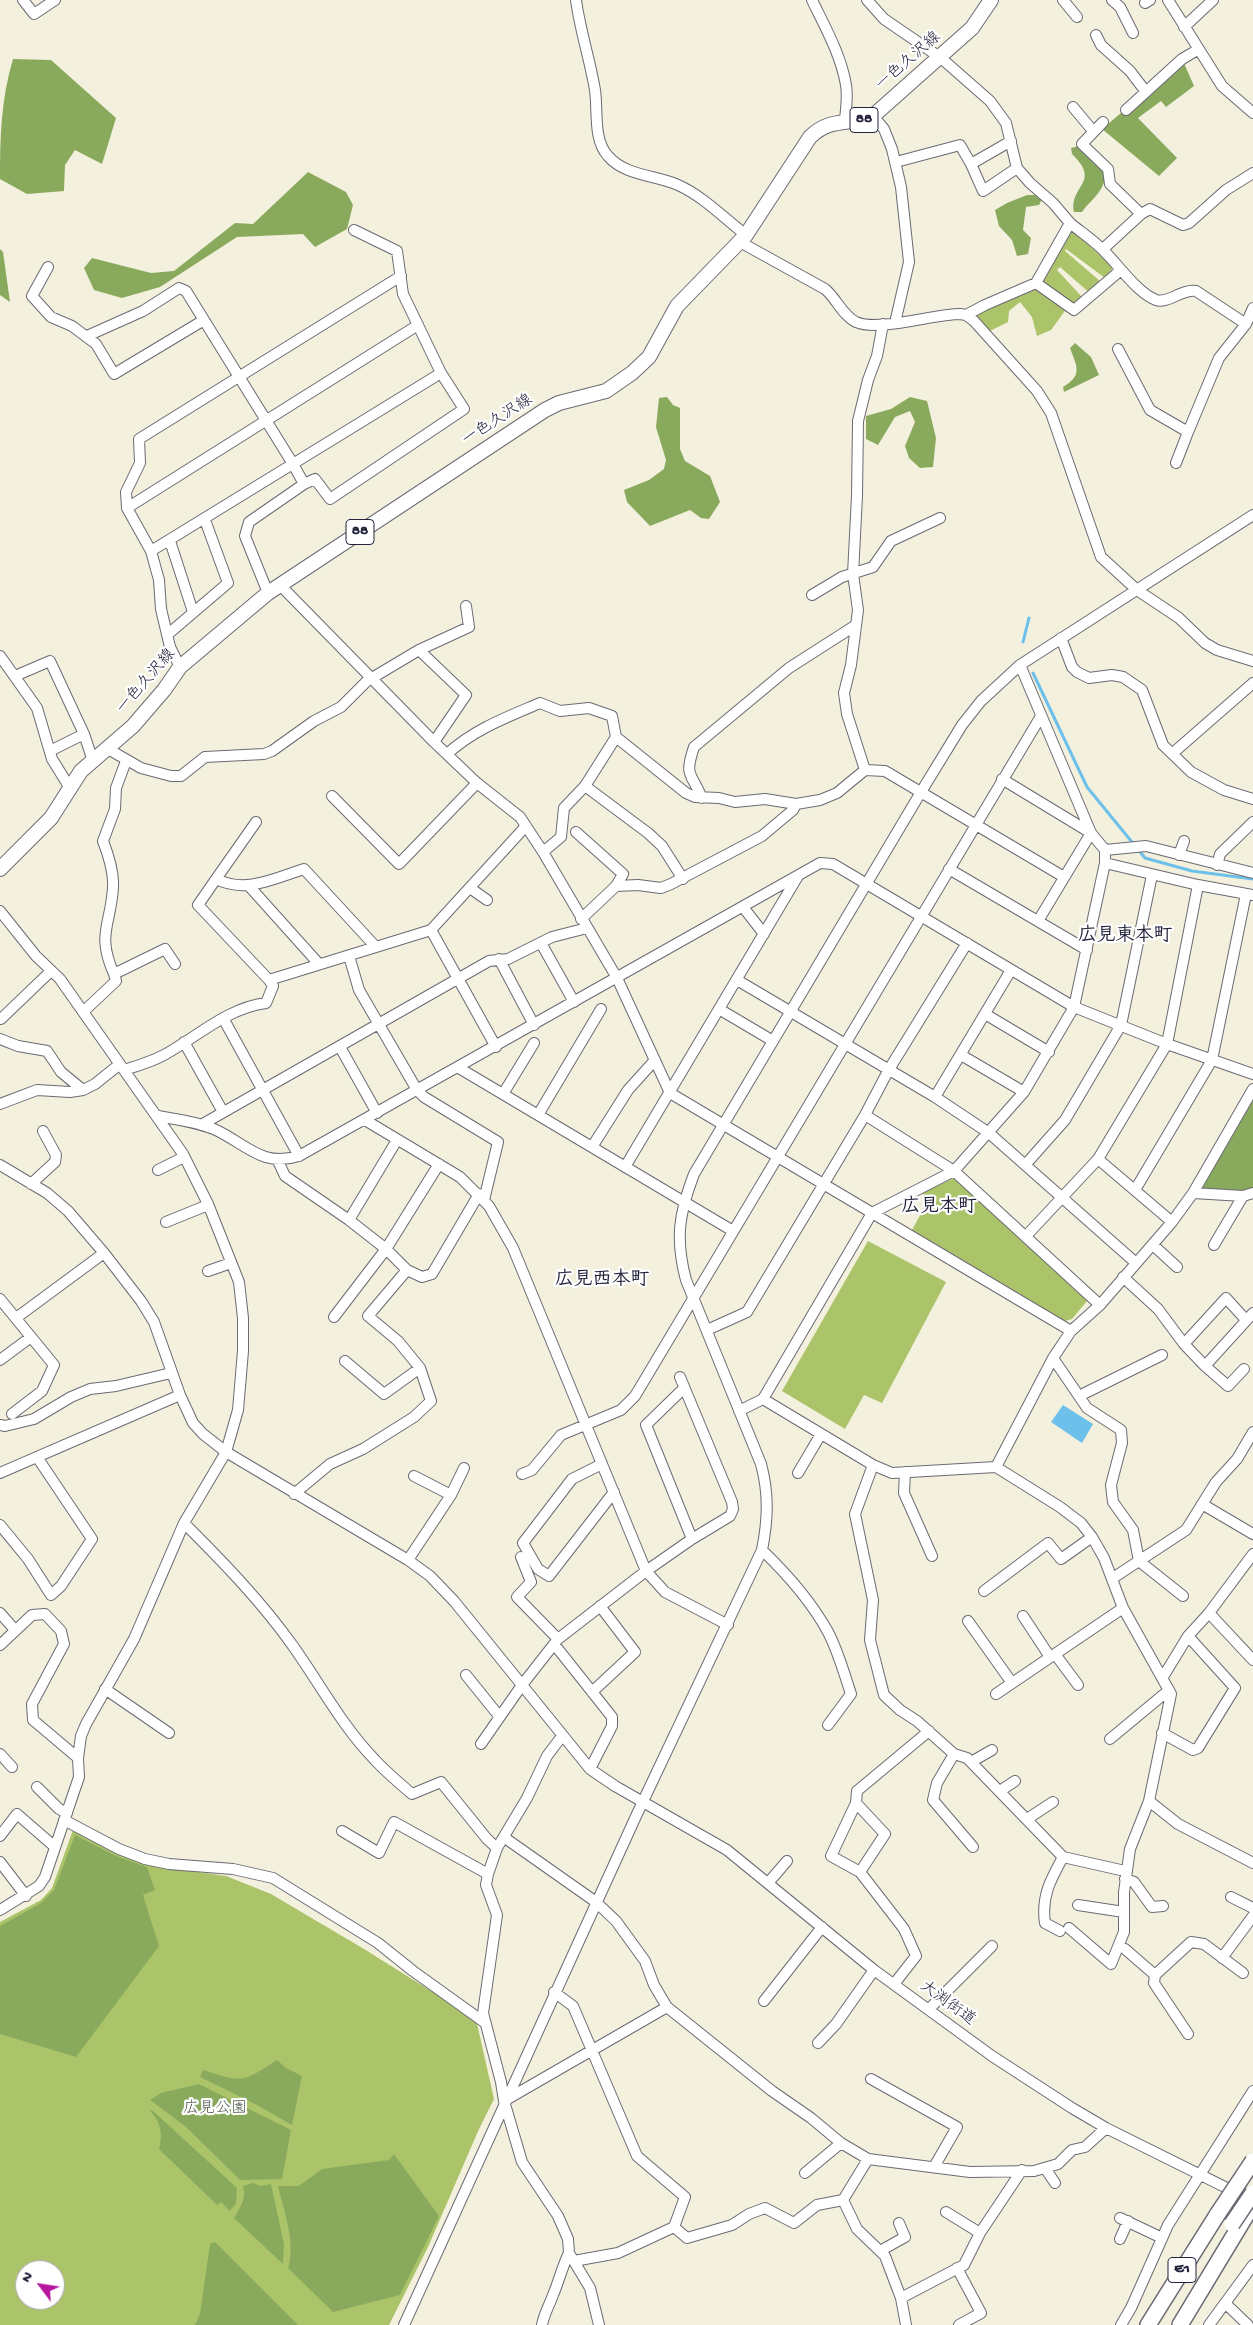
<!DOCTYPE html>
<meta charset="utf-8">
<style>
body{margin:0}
#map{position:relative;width:1253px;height:2325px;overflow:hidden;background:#f3f0dd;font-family:"Gochi Hand",sans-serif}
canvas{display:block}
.north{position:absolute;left:15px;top:2260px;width:50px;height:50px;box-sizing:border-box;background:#fff;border:1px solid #a7a7b1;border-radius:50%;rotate:301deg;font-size:14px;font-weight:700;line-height:20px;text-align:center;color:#22223b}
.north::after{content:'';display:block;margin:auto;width:18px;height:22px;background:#b5179e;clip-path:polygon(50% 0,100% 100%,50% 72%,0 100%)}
</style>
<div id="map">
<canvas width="1253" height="2325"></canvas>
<div class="north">N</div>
</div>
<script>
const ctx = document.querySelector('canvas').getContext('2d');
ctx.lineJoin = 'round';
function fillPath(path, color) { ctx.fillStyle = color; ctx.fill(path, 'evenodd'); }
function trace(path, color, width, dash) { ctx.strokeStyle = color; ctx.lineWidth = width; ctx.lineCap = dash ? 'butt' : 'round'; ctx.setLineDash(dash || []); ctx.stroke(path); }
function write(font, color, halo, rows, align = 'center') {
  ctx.font = font + ' "Gochi Hand","Klee One",sans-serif'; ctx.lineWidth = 4.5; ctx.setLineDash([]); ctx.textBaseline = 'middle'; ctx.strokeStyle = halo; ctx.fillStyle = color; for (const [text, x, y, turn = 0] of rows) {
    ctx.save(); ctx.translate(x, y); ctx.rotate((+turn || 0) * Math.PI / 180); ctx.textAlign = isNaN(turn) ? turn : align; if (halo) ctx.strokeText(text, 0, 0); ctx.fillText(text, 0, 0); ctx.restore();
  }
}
fillPath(new Path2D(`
 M1071,228L1113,268L1105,278L1066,249L1065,251L1101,282L1092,295L1060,267L1057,270L1082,297L1074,307L1067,308L1051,330L1037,336L1032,317L1020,302L1009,311L1008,322L988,332L971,316L1038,284Z
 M956,1178L1086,1295L1087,1301L1072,1319L1065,1321L912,1230L929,1199L921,1193L952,1179Z
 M868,1241L946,1282L882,1403L864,1395L845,1429L782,1391Z
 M73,1830L170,1868L226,1876L271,1894L364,1949L476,2019L494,2099L479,2129L428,2247L389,2325H0V1922L41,1900L52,1888ZM25,2270H55V2300H25Z`), '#acc469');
fillPath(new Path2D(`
 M13,59L51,60L116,118L102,164L75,150L65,165L64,191L27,194L0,179C0,138 1,99 13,59Z
 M1183,61L1194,86L1166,107L1161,101L1138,118L1177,158L1159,176L1102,129Z
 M1079,146C1092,156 1113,168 1102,187C1098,196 1087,204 1082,212H1074C1069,185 1102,183 1072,154L1071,148Z
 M308,172L346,192L353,205L347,229L315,247L303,234L237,237L160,287L122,298L94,290L84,268L92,258L151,273L174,271L235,223L253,224Z
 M1027,195H1044L1039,205L1026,207L1023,230L1031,238L1028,254L1017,256L1012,240L999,226L995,210L1007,203Z
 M0,249L3,252L10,302L0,295Z
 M1075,343L1091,357L1099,375L1064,392L1063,387C1083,375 1077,367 1070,348Z
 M667,397L673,405L680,408V449L685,461L710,476L720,502L709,519L701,518L690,510L650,526L627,502L624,490L649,480L664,469L666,460L656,427L659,398Z
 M910,397L927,401L936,438L933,467L920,468L909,458L905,446L915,422L910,411L895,417L878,445L866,439V416L891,409Z
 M1253,1096V1191H1197Z
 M75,1835L116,1856L147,1867L155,1890L143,1895L159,1946L76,2057L0,2034V1926L41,1903L54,1890Z
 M277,2060L286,2068L302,2076L292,2125L257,2105L200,2077L203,2070C243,2083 242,2083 277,2060Z
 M199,2084L291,2130L282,2179L240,2180L185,2126L150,2100L161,2093Z
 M149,2110L153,2111L237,2188L236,2203L230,2211L221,2202L217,2205L159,2149C163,2134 161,2121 149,2110Z
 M394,2154L439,2216L400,2295L333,2312L288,2268C296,2242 284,2212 278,2186H299L322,2169L389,2160Z
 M253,2183L261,2186L271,2184L284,2244L283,2264L234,2218C240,2208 247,2198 243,2186Z
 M215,2242L298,2325H195L200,2314L210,2244Z`), '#89aa5d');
fillPath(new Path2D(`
 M1063,1405L1093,1424L1082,1443L1051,1422Z`), '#6cc0e9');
trace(new Path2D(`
 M1023,642L1029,618
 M1033,673L1087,787L1145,858L1192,871L1253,879`), '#6cc0e9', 3);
const minor = new Path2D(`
 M23,0L34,14L55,0
 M576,0C580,30 590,60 595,90C598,111 593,140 608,156C625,176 656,175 678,185C703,196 725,219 746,235
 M812,0C825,27 841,55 846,85C848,96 846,109 845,120
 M867,0L884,19L941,58L990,101L1006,123L1017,168L1030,183L1053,203L1070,223
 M1063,0L1077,17
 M1112,0L1120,7L1133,33
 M1168,0L1222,86L1253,113
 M1145,3L1150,0
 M1184,27L1213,0
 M1096,35L1101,45L1130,71L1146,92
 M1073,107L1093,131
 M1126,110L1182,59L1199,49
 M873,116L884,129L892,149L901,187L909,262L895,323
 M1103,122L1082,144L1108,169L1110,184L1141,214
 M896,162L960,145L971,164L1011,141
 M971,164L983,191L1017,168
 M740,242L825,289C836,298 843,316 856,322C879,332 933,314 960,314L966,315L974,321L1037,391L1051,413L1101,557L1137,590L1179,618L1205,643L1217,650L1253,661
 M1103,249L1141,214L1150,209L1183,225L1189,223L1226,190L1253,173
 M48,267L32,296L51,317L72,326L96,344L114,374L204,320
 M1036,283L1074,310L1121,270
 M966,315L985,305L1036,283L1070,223C1081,232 1093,240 1103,250C1118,264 1137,293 1156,300C1168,304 1181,289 1196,291L1246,324L1253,308
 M883,324L877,356L868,380L858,421L857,496L853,574L858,610L851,665L844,693L847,714L865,770L885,771L1064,877
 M87,336L143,311L179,288L186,291L293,464L304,484L249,522L245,536L268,593
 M1118,349L1150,410L1188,432L1219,358L1246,324
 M1176,463L1188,432
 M304,484L315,479L330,499L464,409L441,373L403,294L397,251L354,230
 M127,508L418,325
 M170,541L193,612
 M151,551L441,373
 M281,586L434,742L477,783L520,817L543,852L617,978L670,1093L1071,1331
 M812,595L842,577L873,567L891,541L940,518
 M167,635L228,583L205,520
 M1061,638L1072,667L1077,672L1089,678L1112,675L1123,677L1142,690L1163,745L1191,772L1224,790L1253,799
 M419,650L466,695L434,742
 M0,656L37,708L52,759L70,788
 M180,667L170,647L161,609L159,580L151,551L127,508L126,492L140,463L139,439L401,276
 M15,676L50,661L84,734L93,761
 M616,737L585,786L648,833L662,846L683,879
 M108,749L141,768L171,776H181L205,757L264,754L272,751L314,721L341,707L367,681L419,650L469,627L466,606
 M50,751L84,734
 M1173,753L1253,683
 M447,754C475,729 505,718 540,703L560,711L589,708L612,716L616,737L686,793L695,797L719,798L735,802L765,799L796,804L820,800L837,793L865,770
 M1002,779L1091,833L1038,921
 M332,796L399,864L477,783
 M702,798C691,772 684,777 694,747L789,668L856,625
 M576,832L623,874L616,886L581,919
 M1105,850L1146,846L1253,873
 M543,852L561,837L564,808L585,786
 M1179,855L1184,841
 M1105,863L1198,885L1253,895
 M1217,865L1220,854L1253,822
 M949,869L1087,950
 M216,879L256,822
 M249,886L319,964
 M616,886L638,885L661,888L671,884L762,836L793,810L796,804
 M470,888L487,900
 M743,907L764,934
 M0,911L36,956L60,979L183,1154L208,1204L239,1282L243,1318V1351L238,1410L226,1452L184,1523L134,1639L86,1724L81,1736L78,1758L79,1777L45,1877L39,1886L0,1910
 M431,930L496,1047
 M541,943L574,1002
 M349,956L359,990L417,1090L424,1097L498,1142L484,1200
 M499,959L534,1025
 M114,974C96,934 111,925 113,887C114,873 108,854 103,841L115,809L116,788L126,761
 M269,980L431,930L526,826
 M737,980L935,1097L989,1133L1136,1263
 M719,1009L773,1041
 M83,1012L116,981L114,974L165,949L175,964
 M985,1014L1049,1052
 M223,1018L299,1156
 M1,1019L51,971
 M0,1039L18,1046L47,1051L61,1072L83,1090
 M184,1042L223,1112
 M340,1047L377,1113
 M961,1055L1024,1092
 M459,1068L733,1231
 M124,1070C137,1066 151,1062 164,1055C197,1037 227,1008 266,1003L273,986L269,980L198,905L216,879C246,894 275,878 304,869L375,946
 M503,1094L534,1043
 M935,1097L1011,970
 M0,1104L37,1090L70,1092L83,1090L95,1084L120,1064
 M538,1115L601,1009
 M865,1115L954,1171L1100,1305
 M158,1116C178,1120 199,1122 218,1131C248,1146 263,1167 299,1156L820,863L833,864L1074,1007L1167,1044L1253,1074
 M365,1120L460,1177L489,1206L513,1248L646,1571L665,1592L728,1625
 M201,1125L489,961L508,959L552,937L587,928
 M592,1147L628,1090L655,1060
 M1098,1159L1172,1222
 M278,1161L285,1176L349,1220L386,1249L407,1270L422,1277L432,1274L479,1194
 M1026,1164L1065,1120L1121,1025L1152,875
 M0,1165L47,1193L68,1211L104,1253L141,1301L154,1322L180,1395L193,1423L203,1434L226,1452L408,1560L430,1576L454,1601L590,1769L615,1786L727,1850L874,1970L992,2056L1072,2108L1106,2128L1253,2201
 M625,1167L798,876
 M158,1170L184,1157
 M31,1184L55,1162L56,1155L43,1131
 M1135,1190L1212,1060L1246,894
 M1193,1193L1243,1196L1253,1193
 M349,1220L397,1140
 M166,1222L208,1205
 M1026,1236L1098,1159L1167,1044L1198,885
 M1153,1245L1177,1267
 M1214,1245L1243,1196
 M208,1271L231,1263
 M1123,1277L1158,1309L1184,1344L1205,1366L1228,1386L1244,1369
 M0,1299L54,1365L42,1391L12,1414
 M334,1317L386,1249L439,1164
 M16,1318L104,1253
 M707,1330L747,1312L865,1115L888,1071L967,943
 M1184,1344L1226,1298L1246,1320
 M1053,1358L1087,1408L1121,1430L1122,1443L1111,1485L1113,1502L1133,1530L1139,1561L1183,1596
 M0,1360L31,1337
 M345,1361L384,1394L420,1368L398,1341L368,1316L407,1270
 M1205,1366L1253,1313
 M683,1389L646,1425L692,1539
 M1079,1396L1162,1355
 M763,1399L873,1465L892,1473L996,1467L1060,1507L1081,1523L1092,1537L1104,1558L1123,1608L1171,1694L1149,1801L1130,1849L1124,1892V1932L1111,1964L1069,1928
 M739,1411L763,1399L872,1213L954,1171L1024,1092L1074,1007L1105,863V850L1091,833L1020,665
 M0,1425L5,1426L34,1419L71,1397L90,1389L116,1386L171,1373
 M602,1464L572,1479L523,1543L538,1569L549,1576L614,1492
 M873,1465L855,1514L873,1600L870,1640L884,1695L900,1710L917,1721L954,1754L967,1758L1063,1857
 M996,1467L1053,1358L1071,1331L1100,1305L1172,1222L1193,1193L1253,1089
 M905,1472L904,1493L932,1556
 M0,1473L180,1395
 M798,1473L821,1434
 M522,1474L532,1470L561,1435L621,1410L635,1396L1041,716
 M414,1476L451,1495
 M294,1494L330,1464L363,1449L414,1417L431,1401L420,1368
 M1202,1504L1253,1534
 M184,1523C223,1562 261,1601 293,1646C320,1684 342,1726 375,1760C386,1772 399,1783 412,1794L441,1782L487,1839L497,1848
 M0,1525L28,1559L51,1595L61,1586L92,1539L37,1457
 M762,1550C787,1574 811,1601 828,1632C838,1651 844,1673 851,1694L828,1725
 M521,1557L531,1582L517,1597L558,1639
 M408,1560L451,1495L464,1468
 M1113,1578L1186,1530L1216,1482L1237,1459L1253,1432
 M984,1591L1048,1543L1061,1559L1092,1537
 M0,1613L15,1630
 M1209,1613L1253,1660
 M1023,1616L1050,1657
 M968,1621L1012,1683
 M554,1644L612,1717V1726L590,1769
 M0,1645L32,1615L45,1614L61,1631L64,1644L32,1704L33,1720L78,1758
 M1055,1654L1078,1685
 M466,1675L499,1716
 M1163,1677L1188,1636L1209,1613L1253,1554
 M105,1689L169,1733
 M592,1692L635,1652L600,1606
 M996,1694L1123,1608
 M1162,1733L1193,1750L1198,1748L1235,1688L1188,1636
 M562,1736L547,1756L527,1798L497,1848L488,1874L486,1885L497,1915L483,2013L501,2082L504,2101L522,2162L558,2216L568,2239L569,2253L590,2288L599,2325
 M1110,1739L1169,1690
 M481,1744L522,1685L558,1639L646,1571L692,1539L730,1516L733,1509L732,1502L680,1377
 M0,1754L12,1767
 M954,1754L937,1783L933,1800L973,1847
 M971,1762L992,1750
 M37,1787L59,1809L67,1813
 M1000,1791L1015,1781
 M1149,1801L1178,1824L1253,1863
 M856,1803L885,1834L860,1872
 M1027,1819L1053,1802
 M64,1820L119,1849L145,1859L169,1864L233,1869L273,1878L378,1943L413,1971L484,2022
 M342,1831L379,1853L394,1822L488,1874
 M0,1836L17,1814L55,1847
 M505,1838L596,1902L616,1921L645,1961L654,1985L667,2007L772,2091L811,2118L841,2143L868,2159L970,2172L1034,2171L1058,2164L1072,2150L1085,2147L1106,2128
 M0,1862L26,1896
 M1125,1879L1134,1882L1152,1907L1163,1906
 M768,1883L787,1861
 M1231,1897L1253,1908
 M1078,1905L1124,1912
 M1060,1931L1045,1923C1041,1896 1051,1879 1063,1857L1125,1871
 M1125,1949L1155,1975
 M1222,1958L1253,1916
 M894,1984L916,1956L904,1929L860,1872L831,1856L856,1803L857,1791L929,1731
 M554,1992L573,2006L637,2156L685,2197L674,2227
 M764,2001L822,1927
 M929,2009L992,1946
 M1188,2034L1154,1983L1155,1975L1191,1942L1204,1944L1243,1973
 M818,2043L836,2024L874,1970
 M871,2079L957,2127L934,2167
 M504,2101L667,2007
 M868,2159L843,2200L857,2229L885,2256L901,2298L906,2325
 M1045,2168L1055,2183
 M805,2173L841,2143
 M946,2212L980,2233
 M1120,2218L1162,2238
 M1120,2239L1128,2221
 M880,2251L905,2237L899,2223
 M574,2261L618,2253L674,2227L687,2238L732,2225L749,2214L765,2208L794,2223L817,2205L843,2200
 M957,2268L981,2313L959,2325
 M901,2298L964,2265L980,2233L1022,2170
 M1225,2303L1248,2325
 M404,2325L637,1814L762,1550C768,1519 769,1494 761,1464L686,1280C675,1239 679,1213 694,1174L921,792L962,725L981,701L1020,665L1253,515
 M542,2325C544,2314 549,2306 553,2295C559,2281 562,2267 569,2253
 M1121,2325L1131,2308L1168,2225L1253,2091
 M1209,2325L1253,2265`);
const major = new Path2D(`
 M0,869L51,818L81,771L133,726L164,690L180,667L268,593L545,410L559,403L606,391L632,373L649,357L677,306L746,235L810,137C832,116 850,126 873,116L972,28L991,0`);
const highway = new Path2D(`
 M1148,2325L1217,2215
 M1180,2325L1247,2214`);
trace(minor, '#6b6a74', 12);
trace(major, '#6b6a74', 16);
trace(highway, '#6b6a74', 18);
trace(minor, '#fff', 10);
trace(major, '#fff', 14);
trace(highway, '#fff', 15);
const highwayBridge = new Path2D(`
 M1217,2215L1253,2161
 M1232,2224L1253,2193`);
trace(highwayBridge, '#6b6a74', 18, []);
trace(highwayBridge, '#fff', 15);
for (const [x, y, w] of [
 [864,120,28],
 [360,532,28],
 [1182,2270,28]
]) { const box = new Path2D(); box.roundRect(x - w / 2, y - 12.5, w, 25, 4); ctx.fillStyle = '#fff'; ctx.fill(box); trace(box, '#22223b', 1); }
write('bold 15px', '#22223b', null, [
 ["88",864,120],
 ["88",360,532],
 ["E1",1182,2270]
]);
write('16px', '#22223b', '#fff', [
 ["一色久沢線",909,62,-41],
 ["一色久沢線",498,421,-33],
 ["一色久沢線",147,682,-49],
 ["大渕街道",947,2004,36]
]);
write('16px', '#525b4b', '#fff', [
 ["広見公園",215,2110]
]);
write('bold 19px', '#22223b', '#fff', [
 ["広見東本町",1125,937],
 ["広見本町",939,1208],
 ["広見西本町",602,1281]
]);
</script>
